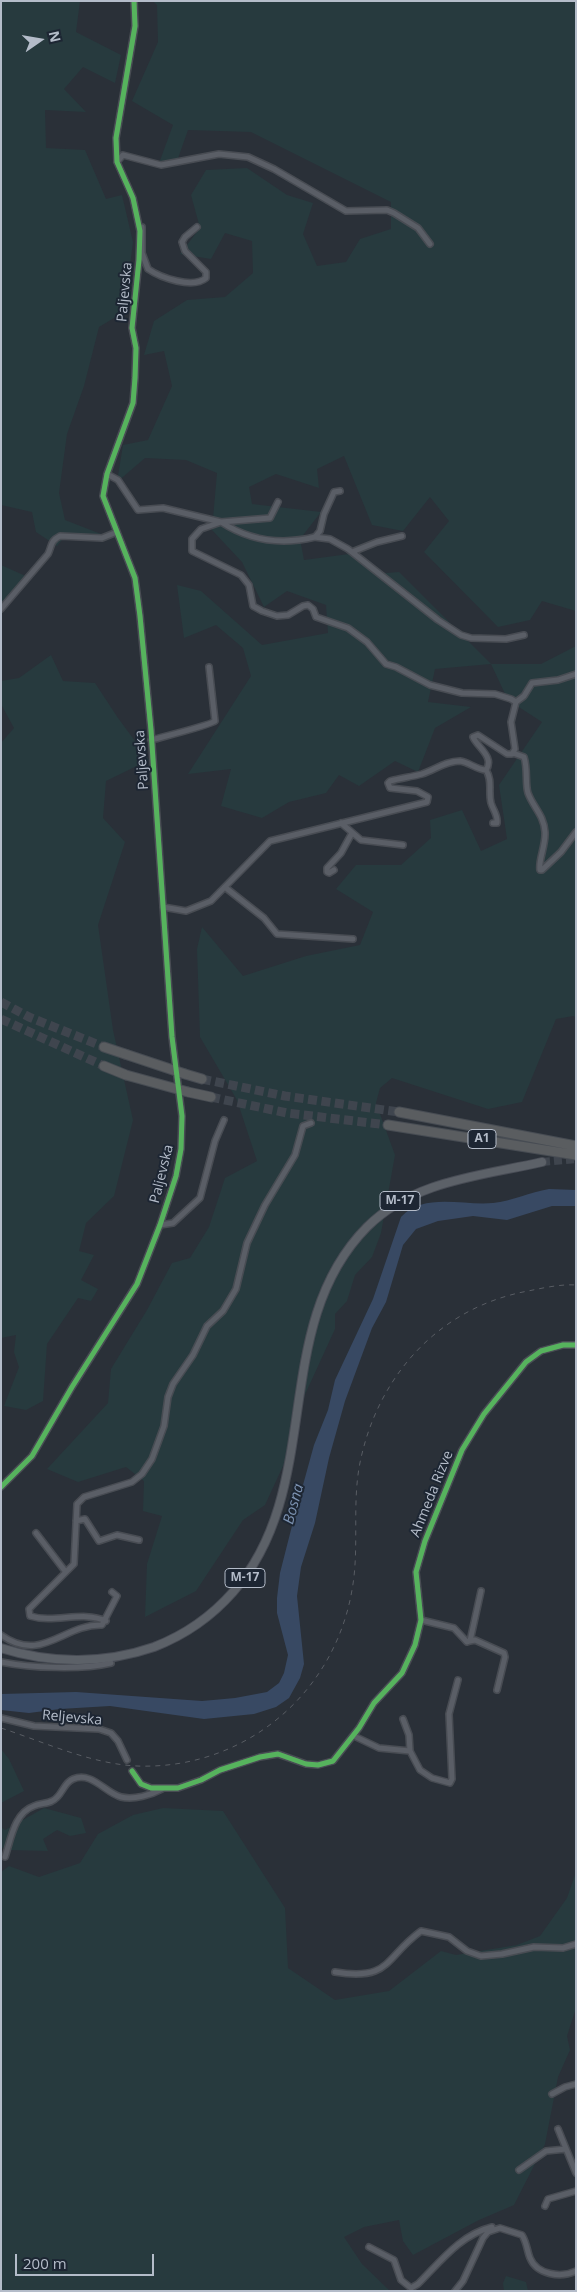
<!DOCTYPE html>
<style>
body{margin:0}
#map{position:relative;width:577px;height:2292px;overflow:hidden;background:#2a3038;font-family:"Open Sans",sans-serif}
canvas{display:block}
.frame{position:absolute;inset:0;border:2px solid #b4bcc9;pointer-events:none}
.north{position:absolute;left:15px;top:15px;width:50px;height:50px;-webkit-text-stroke:4px #1d2633;paint-order:stroke;rotate:77deg;font-size:14px;font-weight:700;line-height:20px;text-align:center;color:#b4bcc9}
.north::after{content:'';display:block;margin:auto;width:18px;height:22px;background:#b4bcc9;clip-path:polygon(50% 0,100% 100%,50% 72%,0 100%)}
.scale{position:absolute;left:15px;top:2254px;width:139px;height:22px;box-sizing:border-box;border:2px solid #b4bcc9;border-top:0;padding-left:6px;font-size:15px;line-height:18px;white-space:nowrap;color:#b4bcc9;-webkit-text-stroke:4px #1d2633;paint-order:stroke}
</style>
<div id="map">
<canvas width="577" height="2292"></canvas>
<div class="frame"></div>
<div class="north">N</div>
<div class="scale">200 m</div>
</div>
<script>
const ctx = document.querySelector('canvas').getContext('2d');
ctx.lineJoin = 'round';
function fillPath(path, color) { ctx.fillStyle = color; ctx.fill(path, 'evenodd'); }
function trace(path, color, width, dash) { ctx.strokeStyle = color; ctx.lineWidth = width; ctx.lineCap = dash ? 'butt' : 'round'; ctx.setLineDash(dash || []); ctx.stroke(path); }
function write(font, color, halo, rows, align = 'center') {
  ctx.font = font + ' "Open Sans",sans-serif'; ctx.lineWidth = 4; ctx.setLineDash([]); ctx.textBaseline = 'middle'; ctx.strokeStyle = halo; ctx.fillStyle = color; for (const [text, x, y, turn = 0] of rows) {
    ctx.save(); ctx.translate(x, y); ctx.rotate((+turn || 0) * Math.PI / 180); ctx.textAlign = isNaN(turn) ? turn : align; if (halo) ctx.strokeText(text, 0, 0); ctx.fillText(text, 0, 0); ctx.restore();
  }
}
fillPath(new Path2D(`
 M1,1H80L76,32L121,55L115,83L83,67L64,89L86,112L45,110L46,148L85,150L106,199L122,195L133,242L124,312L99,327L84,386L67,434L59,493L65,520L101,534L93,540L66,535L57,546L36,532L32,512L1,505Z
 M153,1H576V611L542,601L530,620L498,627L424,552L449,521L430,497L403,531L372,525L344,456L317,469L319,488L276,474L249,487L252,504L321,512L300,539L304,560L349,554L375,574L399,572L491,664H541L576,646V1017L573,1016L556,1019L522,1102L488,1109L392,1078L380,1088L376,1103L395,1155L381,1233L372,1257L355,1275L347,1301L335,1314V1329L297,1412L289,1453L265,1505L243,1520L196,1591L145,1617L147,1564L162,1516L143,1511L144,1481L126,1467L78,1482L47,1469L108,1403L111,1369L147,1310L172,1263L190,1258L209,1227L225,1178L257,1161L237,1100L200,1037L197,949L202,927L243,976L306,956L360,945L373,912L336,889L356,865H401L431,838L430,820L462,810L481,851L507,839L499,785L542,722L508,700L491,664L435,669L428,702L471,707L435,728L418,772L395,761L359,786L339,775L326,793L289,802L262,818L221,806L231,769L188,774L251,676L243,648L216,625L184,638L177,585L201,591L262,645L328,633L326,605L287,591L264,607L242,562L212,530L217,473L186,460L145,458L117,482L123,445L148,440L172,386L164,351L144,355L154,321L187,300L225,297L253,273L252,241L225,233L211,259L180,254L200,228L191,195L206,170L247,168L287,195L313,203L303,234L317,266L346,262L360,239L391,229V202L251,132L188,130L176,164L158,166L173,125L132,101L158,42L157,5Z
 M1,565L30,578L1,613Z
 M51,655L63,681L95,683L118,718L149,760L106,781L103,818L125,842L98,925L113,1030L133,1120L114,1196L86,1223L79,1251L94,1255L81,1280L98,1289L91,1301L78,1298L47,1344L43,1401L26,1410L4,1406L19,1367L14,1352L16,1335L1,1338V743L14,728L1,704V681L19,678Z
 M1,1749L9,1759L24,1791L1,1803Z
 M44,1808L81,1818L86,1833L70,1836L57,1830L43,1839L48,1851L8,1850L1,1847V1827L5,1830Z
 M163,1808L223,1811L285,1908L288,1968L335,2000L389,1991L441,1951L456,1955L517,1945L540,1936L567,1898L576,1872V2008L567,2036L570,2050L558,2077L545,2144L514,2205L479,2220L413,2255L403,2241L399,2220L364,2227L344,2237L362,2264L390,2291H1V1872L9,1866L39,1877L80,1863L98,1834L133,1815Z
 M506,2276L526,2282L528,2291H504L503,2283Z`), '#273a3e');
fillPath(new Path2D(`
 M549,1189L576,1190V1206H552L507,1220L473,1216L438,1221L416,1229L403,1245L386,1302L372,1328L345,1401L329,1458L315,1523L301,1567L297,1596L304,1664L300,1678L289,1698L276,1707L254,1714L204,1719L110,1706L60,1709L29,1713L1,1710V1694L76,1692L202,1701L235,1698L267,1692L279,1683L284,1673L288,1655L277,1613V1598L280,1573L295,1514L314,1445L328,1410L335,1380L373,1299L401,1217C424,1192 463,1206 493,1203C512,1201 530,1192 549,1189Z`), '#384963');
trace(new Path2D(`
 M542,1162L576,1159`), '#3f454e', 8, [8, 4]);
trace(new Path2D(`
 M1,1002L29,1017L104,1047
 M1,1019L104,1066
 M202,1079L285,1096L399,1112
 M211,1097L287,1113L388,1125`), '#3f454e', 9, [9, 4.5]);
const street = new Path2D(`
 M117,162L123,155L161,165L219,154L248,157L274,169L346,211L387,210L394,213L418,228L430,244
 M142,227V253L148,269C161,278 193,289 206,278V272L185,251L182,242L185,237L197,227
 M107,474L118,480L138,510L163,508L221,522L270,518L278,502
 M340,491L334,492L324,514L320,531L315,537C282,545 250,541 221,522L201,529L192,539V551L241,575L249,585L253,606L262,611L277,616L288,615L303,606L308,605L313,609L316,617L348,628L367,642L386,664L396,667L430,685L462,693L495,694L511,699L516,702
 M314,537L330,539L348,549L438,620L461,635L471,638L506,639L524,635
 M352,552L377,542L402,536
 M1,609L48,554C52,546 50,541 60,536L102,538L117,532
 M151,740C162,737 211,725 215,721L209,667
 M513,753L524,757C528,769 525,784 528,793C533,807 544,815 545,832C546,845 538,861 540,870H542L561,852L576,832
 M486,770C493,781 488,791 491,803C493,810 498,815 497,823H493
 M341,823L361,840L403,845
 M334,870L329,873L327,872V868L341,853L352,833
 M226,888L264,918L277,934L353,939
 M163,907L186,911L211,901L270,841L427,802L428,797L417,791L390,788L388,783L390,781C401,778 411,777 422,774C435,770 445,761 460,761C469,762 477,770 486,770C495,757 477,747 473,737L478,735L507,754H512L515,749L511,722L516,702L524,696L532,683L558,680L576,674
 M160,1225L173,1223L200,1198L215,1141L224,1120
 M1,1487L32,1456L72,1387L137,1284L160,1225L176,1176L181,1149L182,1116L172,1037L151,730L140,616L135,578L103,496L107,474L133,403L135,378L136,348L132,328L139,260L140,231L133,198L117,162L116,138L135,26L134,1
 M76,1521L85,1519L99,1541L117,1535L139,1540
 M36,1533L65,1571
 M421,1620L454,1628L467,1642L470,1641L481,1591
 M106,1621C82,1610 55,1624 30,1616L29,1609L74,1564L77,1504L84,1497L132,1482L142,1474L152,1459L164,1426L168,1397L173,1384L193,1355L207,1326L223,1311L236,1289L247,1243L265,1205L295,1155L303,1126L311,1123
 M1,1635C42,1664 63,1624 102,1625L117,1596L112,1592
 M470,1641L475,1640L504,1653L505,1657L497,1690
 M1,1662C31,1668 82,1670 111,1663
 M1,1718L34,1726L99,1729L111,1733L118,1741L127,1760
 M403,1719L409,1735L410,1751
 M354,1736L379,1748L410,1751L420,1770L432,1778L450,1783L452,1779L449,1714L458,1680
 M132,1771L141,1784L151,1788H178L201,1780L220,1770L260,1757L278,1754L306,1764L318,1765L333,1761L359,1728L374,1703L402,1673L415,1645L421,1620L416,1572L425,1541L462,1450L484,1414L526,1362L541,1351L563,1345H576
 M5,1857C11,1839 14,1813 34,1806C40,1803 47,1804 52,1801C62,1797 63,1783 73,1779C92,1771 105,1793 121,1797C134,1800 151,1795 162,1789
 M335,1972C391,1981 384,1958 421,1931L449,1937L467,1951L481,1956L502,1954L534,1947L563,1948L576,1944
 M552,2094L565,2087L576,2084
 M558,2129L576,2173
 M519,2170L546,2151L566,2149
 M545,2206L548,2199L576,2191
 M369,2247L394,2260L401,2280L411,2288L418,2284C441,2261 460,2235 492,2227
 M455,2291L463,2281L483,2238L488,2232L500,2228L522,2235C527,2243 527,2251 530,2258C537,2275 561,2278 576,2271`);
const primary = new Path2D(`
 M1,1648C51,1664 105,1664 154,1647C185,1635 211,1617 233,1592C326,1487 268,1327 367,1227C414,1180 481,1176 542,1162`);
const highway = new Path2D(`
 M104,1047L125,1054
 M104,1066L126,1075
 M185,1074L202,1079
 M188,1092L211,1097
 M399,1112L576,1146
 M388,1125L576,1155`);
trace(street, '#484c53', 8);
trace(primary, '#484c55', 10);
trace(highway, '#474c53', 11);
trace(street, '#5a5e66', 5);
trace(primary, '#5c6168', 8);
trace(highway, '#5a5d60', 9);
trace(new Path2D(`
 M1,1728C44,1742 91,1764 137,1766C243,1770 334,1695 352,1590C360,1547 351,1501 361,1458C380,1373 441,1307 528,1291C543,1288 560,1284 576,1285`), '#595d64', 1, [5, 5]);
const highwayBridge = new Path2D(`
 M125,1054L185,1074
 M126,1075L188,1092`);
trace(highwayBridge, '#474c53', 11, []);
trace(highwayBridge, '#5a5d60', 9);
trace(new Path2D(`
 M1,1487L32,1456L72,1387L137,1284L160,1225L176,1176L181,1149L182,1116L172,1037L151,730L140,616L135,578L103,496L107,474L133,403L135,378L136,348L132,328L139,260L140,231L133,198L117,162L116,138L135,26L134,1
 M132,1771L141,1784L151,1788H178L201,1780L220,1770L260,1757L278,1754L306,1764L318,1765L333,1761L359,1728L374,1703L402,1673L415,1645L421,1620L416,1572L425,1541L462,1450L484,1414L526,1362L541,1351L563,1345H576`), '#56b35d', 5);
for (const [x, y, w] of [
 [482,1139,28],
 [400,1201,40],
 [245,1578,40]
]) { const box = new Path2D(); box.roundRect(x - w / 2, y - 9.5, w, 19, 4); ctx.fillStyle = '#1d2633'; ctx.fill(box); trace(box, '#b4bcc9', 1); }
write('bold 12px', '#b4bcc9', null, [
 ["A1",482,1139],
 ["M-17",400,1201],
 ["M-17",245,1578]
]);
write('14px', '#b4bcc9', '#1d2633', [
 ["Paljevska",125,292,-85],
 ["Paljevska",142,760,-94],
 ["Paljevska",162,1174,-76],
 ["Ahmeda Rizve",432,1494,-68],
 ["Reljevska",72,1718,5]
]);
write('italic 15px', '#7c92b1', '#1d2633', [
 ["Bosna",294,1504,-75]
]);
</script>
